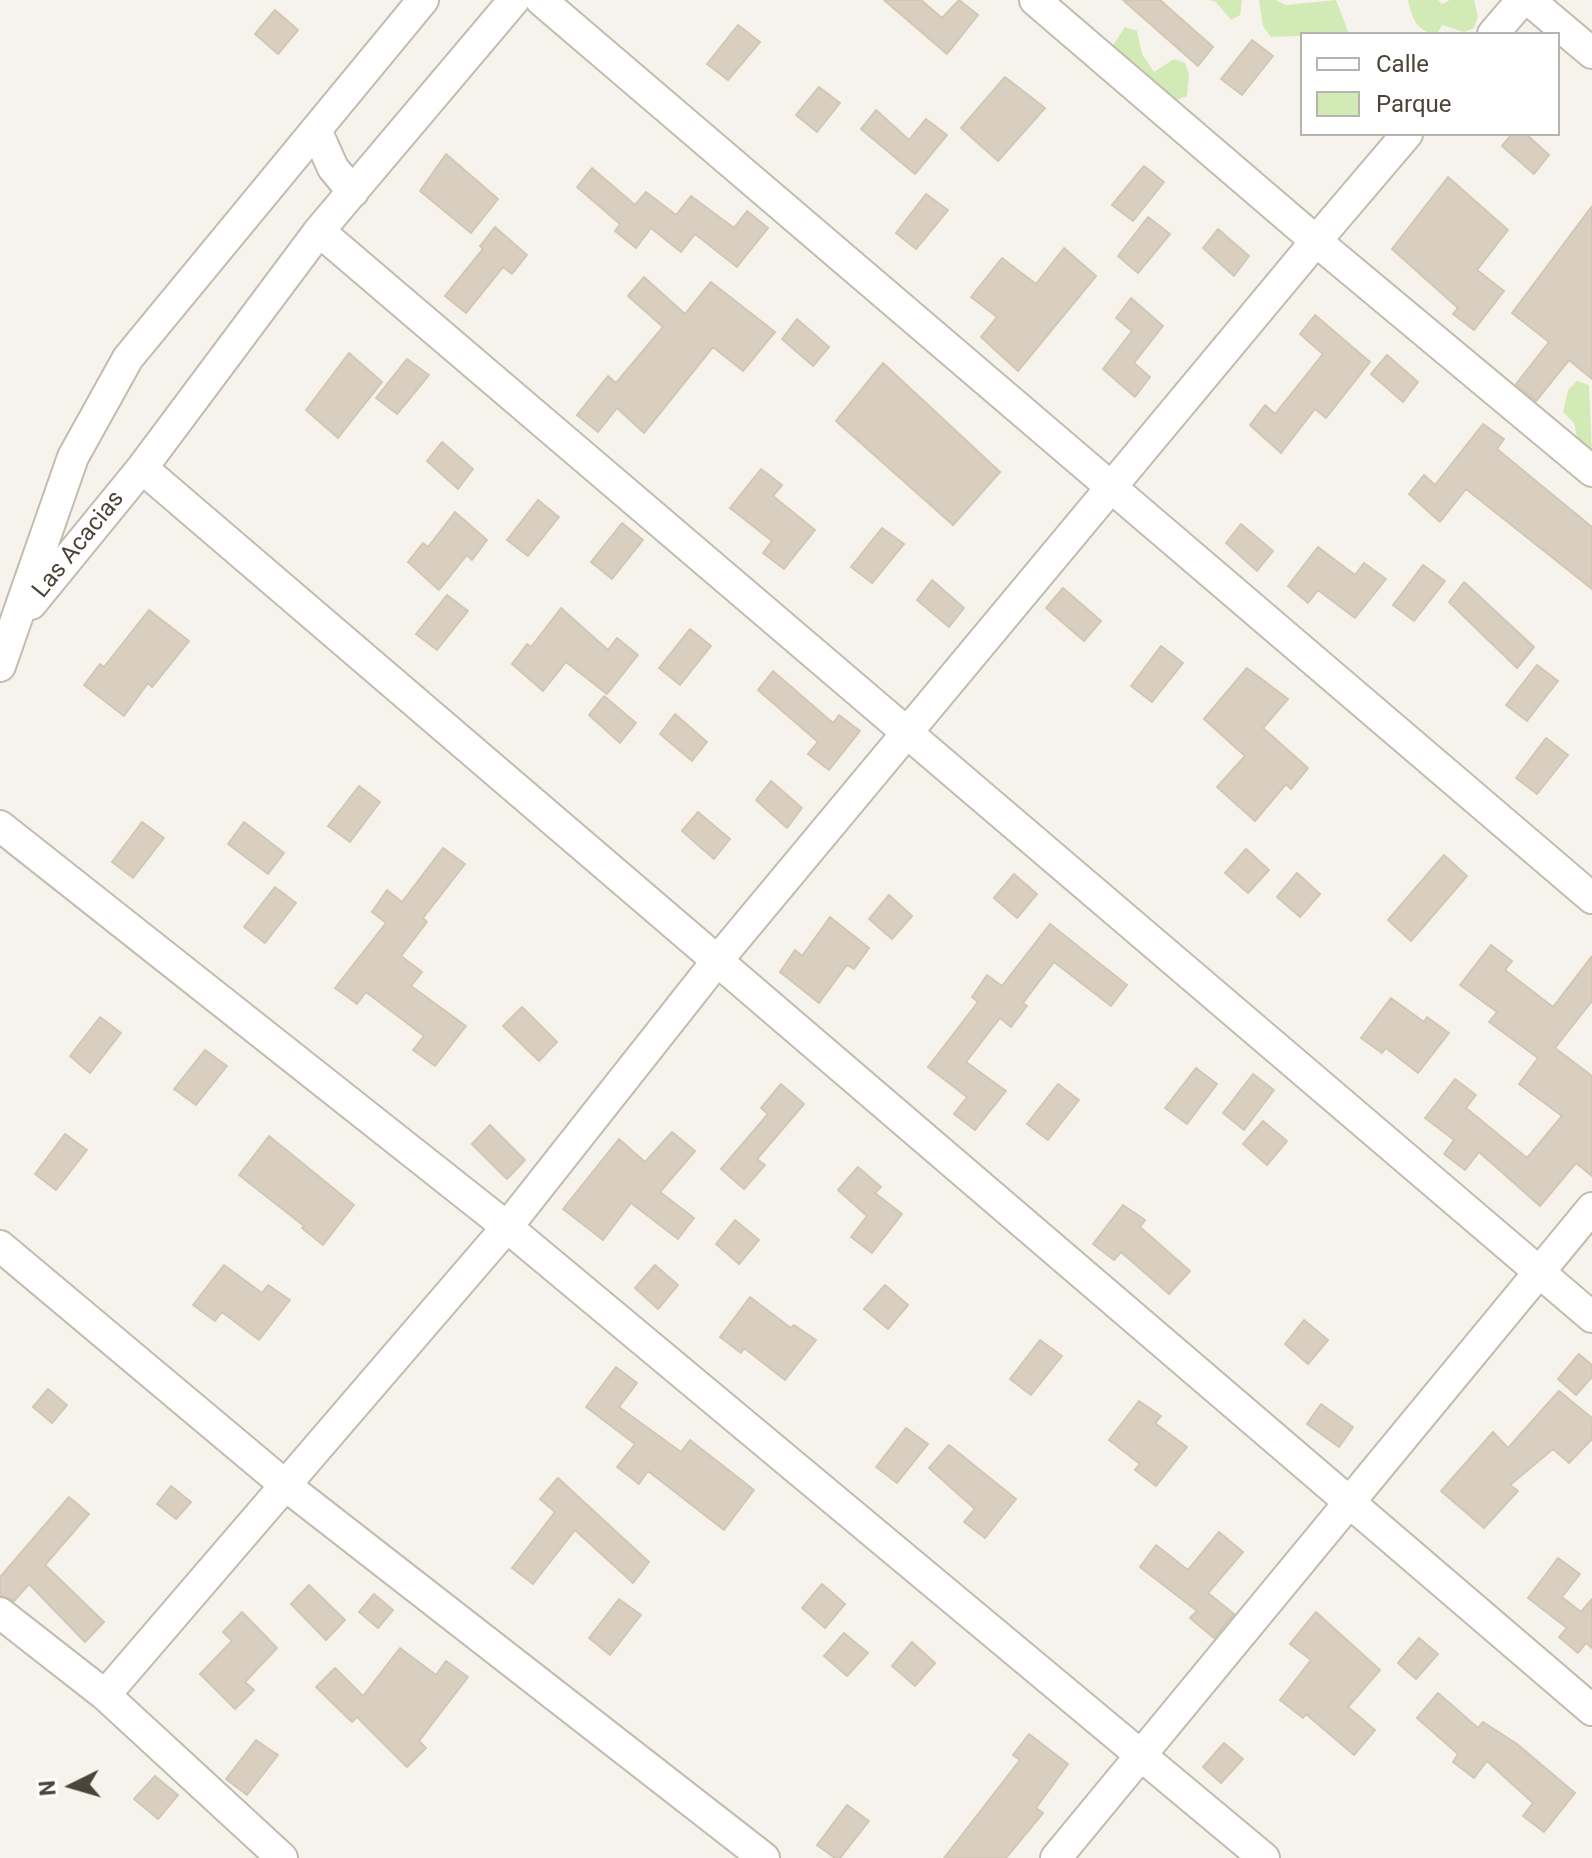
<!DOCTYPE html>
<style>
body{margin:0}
#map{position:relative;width:1592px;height:1858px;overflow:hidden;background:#f6f3ec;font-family:Roboto,sans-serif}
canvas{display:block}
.legend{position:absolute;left:1300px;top:32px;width:260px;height:104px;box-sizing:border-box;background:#fff;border:2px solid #b7b4b0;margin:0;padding:10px 14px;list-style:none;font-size:24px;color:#4b4439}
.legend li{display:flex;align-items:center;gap:16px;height:40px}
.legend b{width:40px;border:2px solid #b7b4b0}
.north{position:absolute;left:32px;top:1746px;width:80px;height:80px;-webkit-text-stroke:6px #fff;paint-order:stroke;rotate:265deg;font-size:22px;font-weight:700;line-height:32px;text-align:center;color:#4b4439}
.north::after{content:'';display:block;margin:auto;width:28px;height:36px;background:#4b4439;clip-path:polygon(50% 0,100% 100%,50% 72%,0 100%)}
</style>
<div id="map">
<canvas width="1592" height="1858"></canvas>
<ul class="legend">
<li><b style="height:10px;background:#fff"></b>Calle</li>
<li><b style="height:22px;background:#d2eab5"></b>Parque</li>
</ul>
<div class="north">N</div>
</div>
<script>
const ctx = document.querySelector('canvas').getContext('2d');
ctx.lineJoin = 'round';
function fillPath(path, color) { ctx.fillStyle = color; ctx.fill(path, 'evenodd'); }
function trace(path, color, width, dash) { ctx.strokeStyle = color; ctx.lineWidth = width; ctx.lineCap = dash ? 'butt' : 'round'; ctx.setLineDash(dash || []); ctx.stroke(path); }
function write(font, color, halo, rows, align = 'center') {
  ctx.font = font + ' Roboto,sans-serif'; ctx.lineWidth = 7; ctx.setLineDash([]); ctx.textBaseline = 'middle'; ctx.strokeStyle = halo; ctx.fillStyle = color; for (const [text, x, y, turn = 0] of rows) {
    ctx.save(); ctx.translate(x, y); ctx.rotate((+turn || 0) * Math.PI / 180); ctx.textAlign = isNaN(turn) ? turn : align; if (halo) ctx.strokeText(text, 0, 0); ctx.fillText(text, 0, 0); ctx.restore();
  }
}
fillPath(new Path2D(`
 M1208,0H1242L1240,15L1231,20L1216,2Z
 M1259,0H1276L1286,5L1336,0L1349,34L1271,37L1263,26Z
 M1408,0H1438L1442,4L1450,0H1474L1478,17L1474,28L1464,32L1442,25L1437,34C1416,32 1412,18 1408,0Z
 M1125,27L1137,31L1142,54L1154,72L1174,59L1185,63L1189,74L1187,96L1176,100L1165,98L1112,47Z
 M1577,381L1589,385L1592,455L1579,446L1574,423L1563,412L1568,390Z`), '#d2eab5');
const building = new Path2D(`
 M884,0H921L942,18L959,0L978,15L947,54Z
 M1123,0H1160L1213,47L1198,66Z
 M275,10L298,30L278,54L255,34Z
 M738,25L760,42L728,80L707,64Z
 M1252,40L1273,56L1242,95L1221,79Z
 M1005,77L1045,108L998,161L961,128Z
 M819,87L840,103L817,132L796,115Z
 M876,110L909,140L926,119L947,135L915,174L861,129Z
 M1512,134H1526L1549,155L1534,174L1502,146Z
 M446,154L498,199L471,233L420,191Z
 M1144,166L1164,182L1133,221L1112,205Z
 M592,168L635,205L646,192L676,215L691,196L734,228L747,211L768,228L737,267L695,234L681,252L651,228L636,248L615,231L620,224L577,187Z
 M1448,177L1508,230L1477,270L1504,291L1474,330L1453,314L1458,308L1392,249Z
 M926,194L948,210L916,249L896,233Z
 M1592,206V379L1569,360L1536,401L1516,384L1549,342L1512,313Z
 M1148,217L1170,234L1138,273L1118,256Z
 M495,227L527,255L512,274L503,267L466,313L445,296L483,249L480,246Z
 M1218,229L1249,256L1234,276L1203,248Z
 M1064,248L1096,276L1018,371L981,337L997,317L971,297L1002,258L1036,284Z
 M644,277L685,314L711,282L775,332L743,371L713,347L644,433L617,408L598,432L577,415L608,376L616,383L663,327L628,296Z
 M1131,298L1163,326L1134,363L1150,377L1135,397L1103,369L1132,331L1116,318Z
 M1315,315L1370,362L1326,418L1315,409L1281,453L1250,425L1265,405L1275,414L1323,354L1300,334Z
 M797,319L829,347L813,366L782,339Z
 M349,353L382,382L338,438L306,410Z
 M1387,355L1418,382L1403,402L1371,374Z
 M407,359L429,375L397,414L376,398Z
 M883,363L1000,472L953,525L836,421Z
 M1483,424L1504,439L1497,449L1592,527V589L1466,489L1440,522L1409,494L1424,475L1435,485Z
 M442,442L473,469L458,489L427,461Z
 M761,469L782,485L773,496L815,530L784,569L763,553L772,541L730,508Z
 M538,500L559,517L528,556L507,540Z
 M455,512L487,540L472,560L467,555L439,590L408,562L423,543L428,547Z
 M622,523L643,540L612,579L591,562Z
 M1241,524L1273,551L1257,571L1226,543Z
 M882,528L904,544L872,583L851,567Z
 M1318,547L1355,575L1364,563L1386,579L1355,618L1318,590L1308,603L1288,586Z
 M1423,565L1445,581L1414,621L1393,605Z
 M932,580L964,608L949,627L917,600Z
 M1464,582L1534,647L1517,668L1449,602Z
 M1063,588L1101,621L1084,641L1046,608Z
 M447,595L468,611L437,650L416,634Z
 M561,608L608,650L617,638L638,655L607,694L566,662L543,691L512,664L527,644L531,647Z
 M149,610L189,641L152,687L148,683L124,716L84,685L100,664L104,667Z
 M690,629L711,646L680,685L659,668Z
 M1161,646L1183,663L1152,702L1131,686Z
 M1537,665L1558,681L1527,721L1506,705Z
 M1247,668L1288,699L1263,728L1308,768L1291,789L1286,784L1255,821L1217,787L1245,756L1204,719Z
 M773,671L833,723L839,715L860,731L829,770L808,754L818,742L758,690Z
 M604,696L636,723L620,743L589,715Z
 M675,714L707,742L692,761L660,734Z
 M1546,738L1568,755L1537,794L1516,778Z
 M771,781L802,808L787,828L756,800Z
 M359,786L380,802L350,842L328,826Z
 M698,812L730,839L714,859L682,831Z
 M142,822L164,838L133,878L112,862Z
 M244,822L284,853L268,874L228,844Z
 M443,848L465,864L423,918L427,922L401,956L422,972L411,986L466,1026L435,1066L413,1050L424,1036L366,992L357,1004L335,988L386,923L372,912L387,890L402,902Z
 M1246,849L1269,870L1248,893L1225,873Z
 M1444,855L1467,876L1411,941L1388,920Z
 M1297,873L1320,894L1300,917L1277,897Z
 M1014,874L1037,894L1017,918L994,898Z
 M275,887L296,903L265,943L244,927Z
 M889,895L912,916L892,939L869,919Z
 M830,917L869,948L854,969L847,965L819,1003L780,972L795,950L802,956Z
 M1050,924L1127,985L1111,1006L1054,962L1023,1003L1027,1006L1011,1027L1000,1018L966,1062L1006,1091L975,1130L954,1114L967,1097L928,1067L978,1002L972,997L987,975L1002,986Z
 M1491,945L1512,961L1505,970L1553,1007L1592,956V1001L1555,1048L1592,1076V1176L1576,1163L1540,1206L1479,1152L1465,1170L1444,1154L1454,1140L1425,1118L1455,1079L1476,1095L1466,1108L1527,1158L1562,1116L1519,1084L1538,1058L1489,1022L1497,1012L1460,985Z
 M1391,998L1424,1022L1427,1017L1449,1033L1418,1073L1386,1048L1382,1053L1361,1038Z
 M522,1007L557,1042L539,1061L503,1026Z
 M100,1017L121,1033L90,1073L70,1056Z
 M205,1050L227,1066L196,1105L174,1089Z
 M1196,1068L1217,1084L1187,1124L1165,1108Z
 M1253,1074L1274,1090L1244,1130L1223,1113Z
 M781,1084L804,1104L757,1159L765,1165L744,1189L721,1169L768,1114L761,1108Z
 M1058,1084L1079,1100L1048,1140L1027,1124Z
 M1263,1121L1287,1141L1267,1165L1243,1144Z
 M490,1125L525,1160L507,1179L472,1144Z
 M672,1132L695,1151L660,1192L694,1218L678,1239L631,1203L603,1240L563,1209L619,1139L645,1162Z
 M65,1134L87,1150L56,1190L35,1174Z
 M269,1136L354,1205L323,1245L302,1228L304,1226L239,1175Z
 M858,1167L881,1187L875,1193L902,1214L872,1253L851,1237L867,1216L838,1190Z
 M1123,1205L1145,1220L1140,1227L1190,1271L1169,1294L1121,1252L1114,1260L1093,1244Z
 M735,1220L759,1240L739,1264L716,1244Z
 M224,1265L262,1293L268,1285L290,1300L259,1340L222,1312L215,1321L193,1305Z
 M655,1265L678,1285L658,1309L635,1288Z
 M885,1285L908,1305L888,1329L864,1309Z
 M750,1297L791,1328L794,1325L816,1340L785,1380L744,1348L741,1353L720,1337Z
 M1304,1320L1328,1340L1308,1364L1285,1344Z
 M1040,1340L1062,1356L1031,1395L1010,1379Z
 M1579,1354L1592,1365V1377L1576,1395L1558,1379Z
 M616,1367L637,1383L619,1407L681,1452L690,1440L754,1490L724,1530L648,1471L639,1484L617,1467L635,1444L586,1407Z
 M48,1389L67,1405L52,1423L33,1407Z
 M1559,1391L1592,1418V1439L1569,1463L1553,1449L1510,1485L1518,1491L1484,1528L1441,1491L1493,1432L1508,1448Z
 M1139,1401L1161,1416L1155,1423L1187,1447L1156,1486L1135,1470L1140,1464L1109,1440Z
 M1321,1404L1353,1427L1339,1447L1307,1424Z
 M906,1428L928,1444L897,1483L876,1467Z
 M949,1445L1016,1499L985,1538L964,1522L975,1509L929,1468Z
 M558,1478L649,1562L633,1583L575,1530L533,1584L512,1568L555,1512L540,1499Z
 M171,1486L191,1502L176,1519L157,1504Z
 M69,1497L89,1514L45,1565L104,1622L85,1642L29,1584L14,1601L0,1595V1577Z
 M1219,1532L1243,1552L1208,1593L1234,1614L1214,1638L1190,1618L1197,1611L1140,1567L1156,1545L1188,1570Z
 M1558,1558L1580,1574L1562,1597L1581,1612L1592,1599V1648L1586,1643L1578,1653L1559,1637L1567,1628L1528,1598Z
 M822,1584L845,1604L825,1628L802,1608Z
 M309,1585L345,1620L326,1640L291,1604Z
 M374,1594L393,1610L378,1628L359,1612Z
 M619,1599L641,1615L610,1655L589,1638Z
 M242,1612L277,1648L245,1682L254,1690L235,1709L200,1674L232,1641L223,1632Z
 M1316,1612L1380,1670L1348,1707L1375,1730L1354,1755L1306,1714L1303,1718L1280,1700L1311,1660L1290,1644Z
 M844,1633L868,1653L847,1676L824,1656Z
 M1419,1638L1438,1654L1416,1679L1398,1663Z
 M912,1642L935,1663L915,1686L892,1666Z
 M400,1648L436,1675L446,1661L468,1677L419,1741L426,1748L407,1767L357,1717L352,1722L316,1687L335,1668L363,1696Z
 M1438,1693L1478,1728L1483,1722L1517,1744L1575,1793L1544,1832L1523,1816L1533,1803L1487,1761L1474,1778L1453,1762L1458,1754L1417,1718Z
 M1029,1734L1068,1764L1036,1808L1043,1813L1006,1858H944L1020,1760L1013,1755Z
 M256,1740L278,1755L247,1795L226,1779Z
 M1224,1743L1243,1759L1221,1783L1203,1767Z
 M155,1776L178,1795L158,1819L134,1799Z
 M847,1805L869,1821L840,1858H835L817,1845Z`);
fillPath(building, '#d8cfc1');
trace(building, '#d3c7b4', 2);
const minor = new Path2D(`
 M541,0L1592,898
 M1529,0L1592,53
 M1493,34L1522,0
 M316,130L333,168L353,192
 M1407,134L1316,241L1592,471
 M319,231L1592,1317
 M142,468L1592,1710
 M31,604L142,468L319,231L514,0
 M0,666L73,457L128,358L423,0
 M0,826L507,1227L1264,1858
 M0,1246L285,1485L764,1858
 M0,1613L105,1695L282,1858
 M105,1695L507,1227L717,961L1316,241L1035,0
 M1056,1858L1592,1208`);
trace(minor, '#c2bbae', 34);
trace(minor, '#fff', 30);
write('24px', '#4b4439', '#fff', [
 ["Las Acacias",79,545,-51]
]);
</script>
